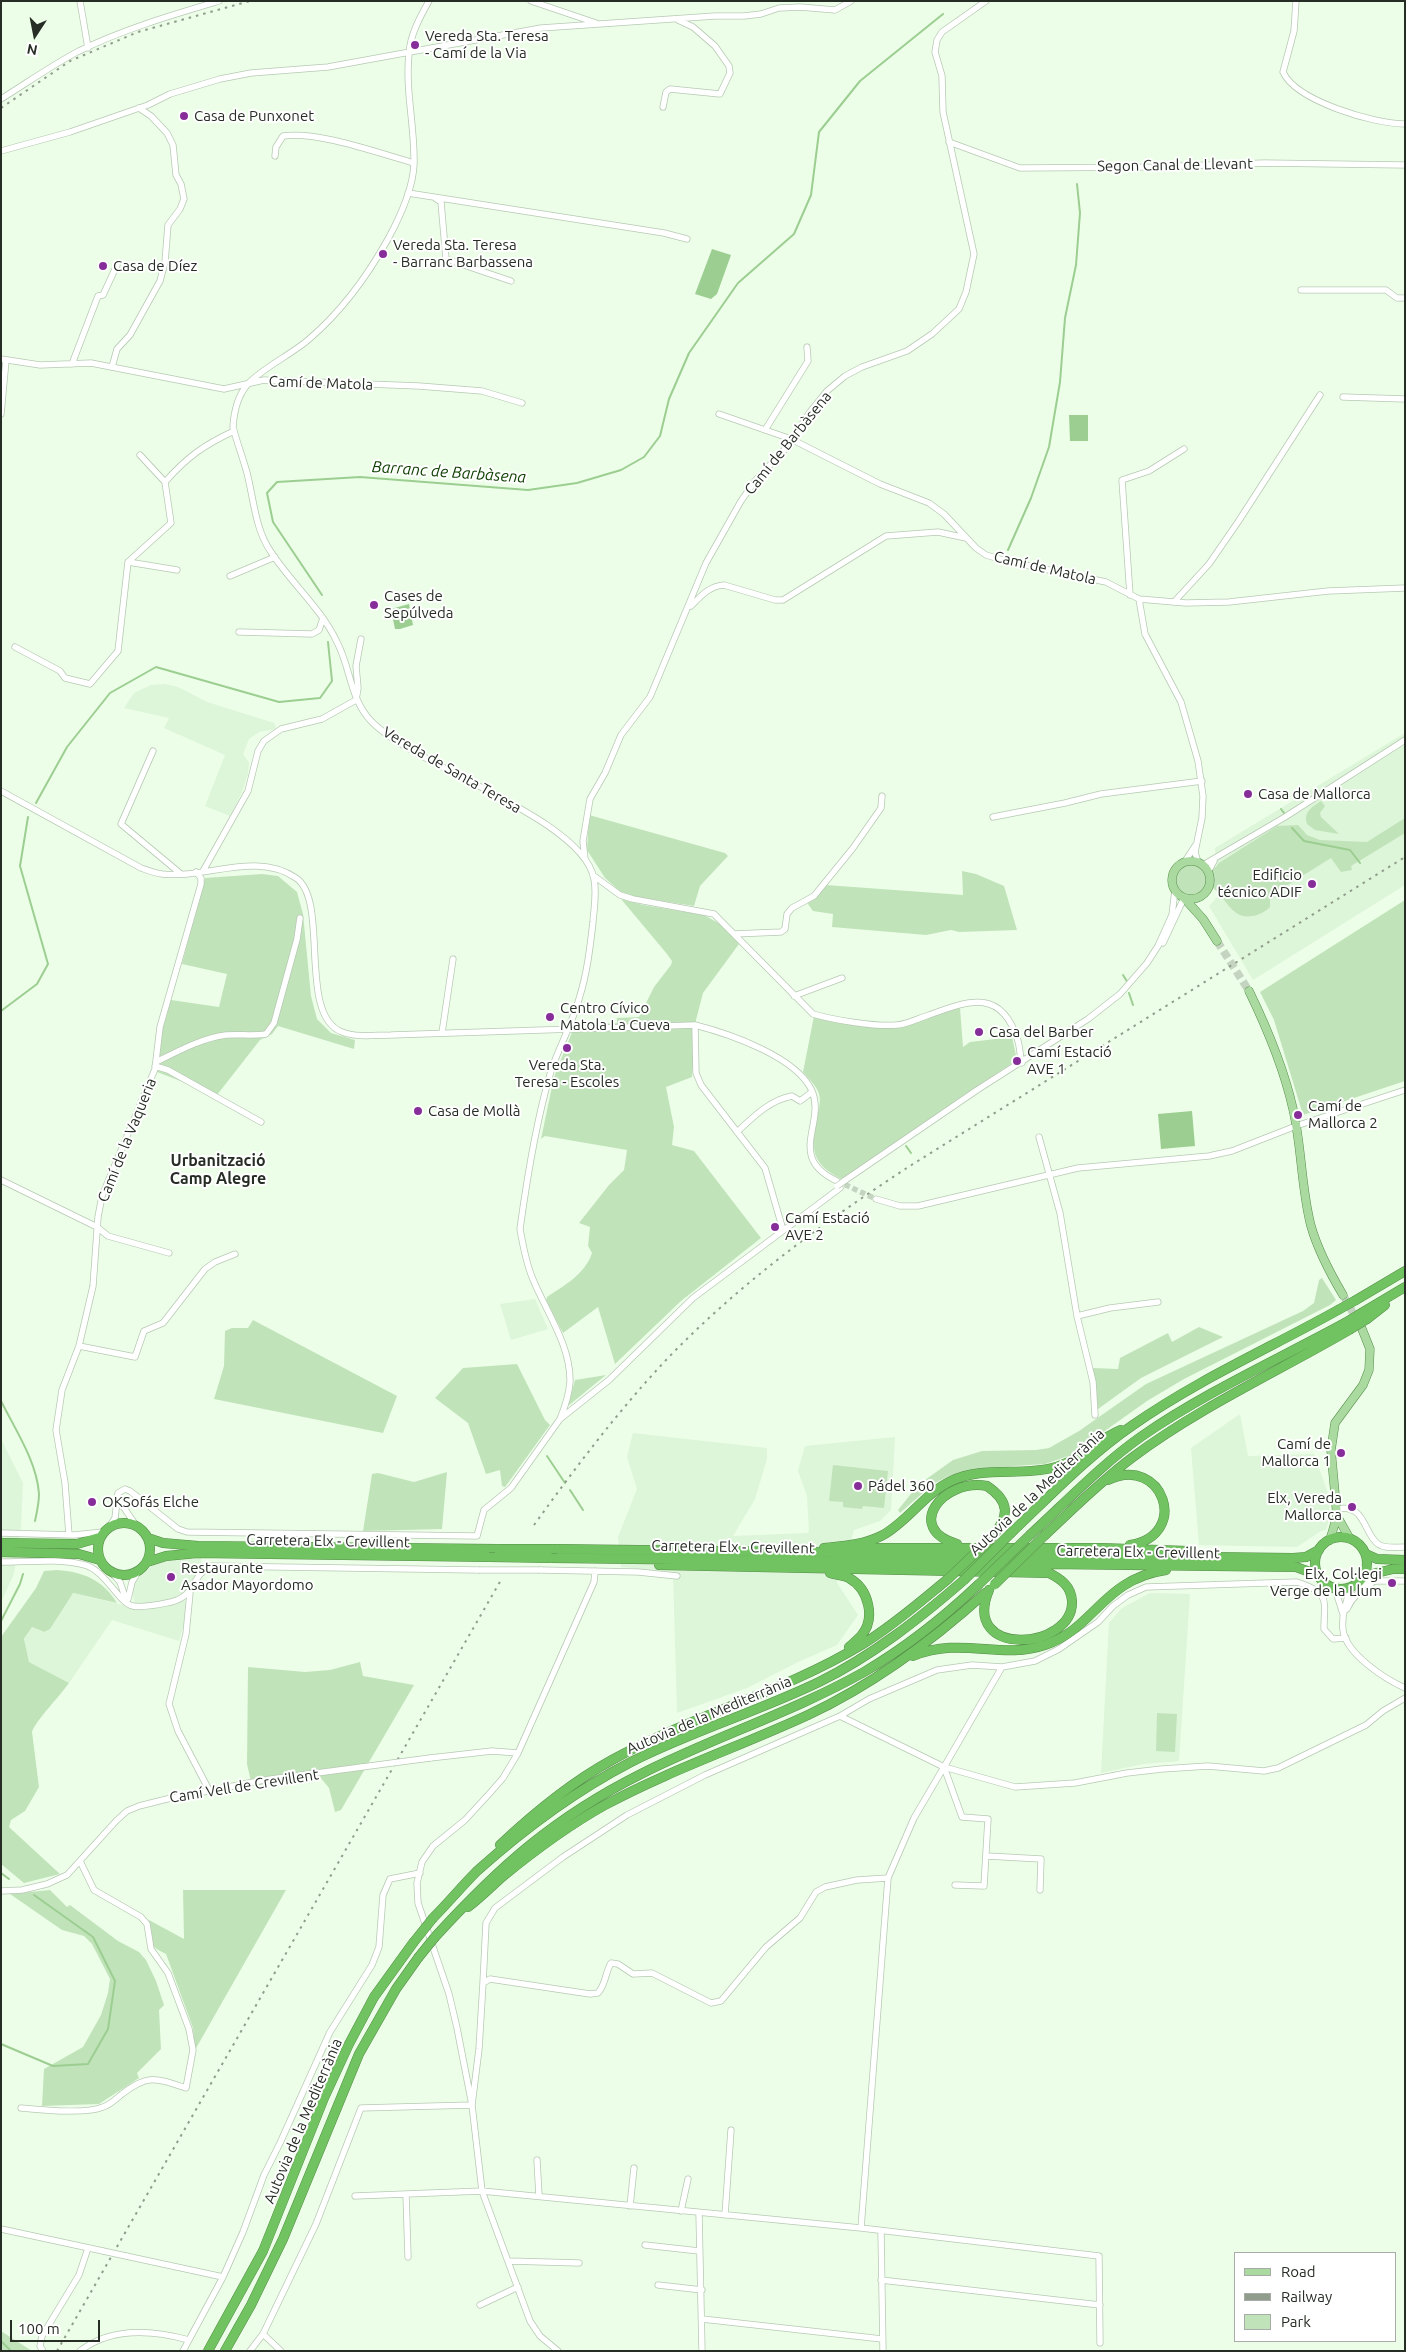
<!DOCTYPE html>
<meta charset="utf-8">
<style>
body{margin:0}
#map{position:relative;width:1406px;height:2352px;overflow:hidden;background:#ecfee8;font-family:Ubuntu,sans-serif}
canvas{display:block}
.frame{position:absolute;inset:0;border:2px solid #262d24;pointer-events:none}
.legend{position:absolute;left:1234px;top:2252px;width:162px;height:90px;box-sizing:border-box;background:#fff;border:1px solid #a8aba7;margin:0;padding:6px 9px;list-style:none;font-size:15px;color:#262d24}
.legend li{display:flex;align-items:center;gap:10px;height:25px}
.legend b{width:25px;border:1px solid #a8aba7}
.north{position:absolute;left:10px;top:10px;width:50px;height:50px;-webkit-text-stroke:4px #fff;paint-order:stroke;rotate:191deg;font-size:14px;font-weight:700;line-height:20px;text-align:center;color:#262d24}
.north::after{content:'';display:block;margin:auto;width:18px;height:22px;background:#262d24;clip-path:polygon(50% 0,100% 100%,50% 72%,0 100%)}
.scale{position:absolute;left:10px;top:2320px;width:90px;height:22px;box-sizing:border-box;border:2px solid #262d24;border-top:0;padding-left:6px;font-size:15px;line-height:18px;white-space:nowrap;color:#262d24;-webkit-text-stroke:4px #fff;paint-order:stroke}
</style>
<div id="map">
<canvas width="1406" height="2352"></canvas>
<div class="frame"></div>
<ul class="legend">
<li><b style="height:6px;background:#aadaa0"></b>Road</li>
<li><b style="height:6px;background:#909d8d"></b>Railway</li>
<li><b style="height:14px;background:#c1e3ba"></b>Park</li>
</ul>
<div class="north">N</div>
<div class="scale">100 m</div>
</div>
<script>
const ctx = document.querySelector('canvas').getContext('2d');
ctx.lineJoin = 'round';
function fillPath(path, color) { ctx.fillStyle = color; ctx.fill(path, 'evenodd'); }
function trace(path, color, width, dash) { ctx.strokeStyle = color; ctx.lineWidth = width; ctx.lineCap = dash ? 'butt' : 'round'; ctx.setLineDash(dash || []); ctx.stroke(path); }
function write(font, color, halo, rows, align = 'center') {
  ctx.font = font + ' Ubuntu,sans-serif'; ctx.lineWidth = 4; ctx.setLineDash([]); ctx.textBaseline = 'middle'; ctx.strokeStyle = halo; ctx.fillStyle = color; for (const [text, x, y, turn = 0] of rows) {
    ctx.save(); ctx.translate(x, y); ctx.rotate((+turn || 0) * Math.PI / 180); ctx.textAlign = isNaN(turn) ? turn : align; if (halo) ctx.strokeText(text, 0, 0); ctx.fillText(text, 0, 0); ctx.restore();
  }
}
fillPath(new Path2D(`
 M165,684L178,687L207,702L274,723L276,729L259,732L249,739L243,754L249,763L248,774L242,792L230,816L205,806L225,755L164,728L169,718L124,708L134,693L151,685Z
 M1405,733V885L1253,980L1209,906L1217,897L1219,885L1208,868L1217,869L1215,848Z
 M535,1299L548,1329L511,1340L500,1304Z
 M1240,1414L1248,1456L1314,1454L1328,1493L1330,1515L1326,1530L1321,1531L1297,1547L1199,1545L1191,1448Z
 M633,1433L767,1448V1459L755,1499L733,1536L807,1533L809,1531L807,1496L798,1471L805,1446L895,1437L891,1510L880,1521L854,1530L837,1583L858,1615L837,1645L798,1662L747,1688L677,1713L673,1572L621,1567L618,1537L637,1489L627,1457Z
 M1,1439L23,1483L21,1527L14,1574L1,1602Z
 M169,1558H201V1566L184,1594L187,1614L179,1641L112,1620L69,1683L29,1662L24,1640L32,1627L43,1632L50,1629L72,1593L136,1608L131,1588L138,1578L156,1562Z
 M1150,1593L1190,1594L1179,1761L1143,1764L1101,1773L1109,1623L1122,1608Z`), '#ddf5d8');
fillPath(new Path2D(`
 M1321,801L1325,806L1320,813L1321,817L1339,834L1315,830L1307,824C1303,812 1312,807 1321,801Z
 M589,815L725,853L728,856L700,886L694,906L637,897L621,892L605,878L587,850Z
 M1405,818V833L1351,866L1352,870L1341,872L1331,858L1270,896V907C1266,911 1262,913 1257,915C1231,923 1227,896 1210,886V873L1219,863L1277,826L1298,825L1307,835L1320,840L1367,842Z
 M1174 880a17 17 0 1 1 34 0a17 17 0 1 1-34 0Z
 M962,871L976,874L1004,886L1017,930L959,932L951,930L926,935L832,927L833,914L813,911L808,904L809,900L826,885L963,895Z
 M262,874L278,876L297,892L303,914L311,996L317,1019L331,1033L355,1040L354,1049L278,1026L272,1034L260,1040L217,1095L157,1072L163,1028L171,1000L219,1007L227,974L182,964L205,878Z
 M621,899L643,905L704,915L722,925L739,944L703,993L696,1020L692,1077L666,1087L674,1127L672,1145L694,1151L761,1238L681,1301L615,1364L598,1307L563,1333L546,1301L547,1297C565,1285 585,1274 592,1253L588,1246L590,1227L579,1223L609,1185L624,1170L627,1150L545,1136L541,1139L554,1077L575,1025L617,1023V1018L639,1017L654,987L671,965L672,961L667,954Z
 M1405,900V1081L1303,1115L1274,1020L1260,992Z
 M960,1008L963,1047L970,1042L1012,1037L1017,1060L958,1099L843,1180C810,1163 811,1150 817,1117C819,1109 821,1101 819,1094C816,1085 809,1079 803,1072L814,1016L876,1024L907,1023Z
 M1322,1278L1336,1300L1330,1305L1184,1379L1147,1401L1071,1455L1045,1464L984,1468L949,1476L933,1484L900,1513L898,1510L918,1485L953,1460L982,1451L1036,1450L1049,1448L1079,1431L1146,1384L1303,1311L1314,1303L1319,1280Z
 M253,1320L397,1396L383,1433L214,1399L224,1366L225,1331L232,1328H248Z
 M1199,1327L1223,1337L1141,1378L1098,1409L1092,1368L1118,1369L1120,1358L1168,1333L1172,1342Z
 M517,1364L545,1420L550,1425L505,1487L502,1486L500,1470L486,1474L468,1423L435,1398L463,1368Z
 M606,1375L568,1406L575,1380Z
 M833,1465L888,1471L884,1508L863,1506L862,1509L843,1507V1502L829,1501Z
 M447,1472L442,1529L363,1531L372,1474L378,1473L414,1482Z
 M57,1570C84,1572 103,1580 117,1603L73,1593L50,1629L44,1632L32,1627L24,1639L29,1662L69,1683C60,1696 36,1720 32,1732L39,1787L25,1811L11,1820L9,1827L60,1874L24,1883L1,1864V1637L36,1588L44,1571Z
 M360,1662L363,1676L414,1685L341,1810L335,1812L329,1788L320,1777L252,1786L247,1764L248,1667L305,1672L330,1670Z
 M1157,1713L1177,1714L1175,1752L1156,1751Z
 M50,1890L67,1907L70,1905L118,1941L139,1952L146,1960L156,1981L164,2005L159,2010L161,2049L137,2073L139,2078L99,2104L42,2106L44,2069L83,2047L101,2015L108,1993L110,1979L92,1944L84,1936L62,1930L10,1894Z
 M183,1890H286L195,2050L193,2028L166,1954C147,1945 148,1941 149,1920L184,1939Z
 M1,2331L32,2351H1Z`), '#c1e3ba');
fillPath(new Path2D(`
 M712,249L731,255L717,294L711,299L695,294Z
 M1069,415H1088V441H1070Z
 M409,604L413,625L400,629H395L391,609Z
 M1192,1111L1195,1146L1161,1149L1158,1114Z`), '#9cce91');
trace(new Path2D(`
 M1008,550L1031,498L1049,447L1060,382L1065,318L1076,265L1080,213L1077,184
 M322,595L273,522L267,493L277,482L360,477L528,490L577,483L621,470L644,457L660,436L669,399L689,353L738,283L794,234L811,195L819,132L860,81L943,14
 M36,803L67,747L110,693L156,667L279,702L320,698L332,681L328,642
 M1281,809L1284,813
 M1292,828L1304,841L1350,850L1360,863
 M1123,975L1128,983
 M1129,993L1133,1005
 M1,1011L37,984L48,964L20,866L28,817
 M906,1146L911,1153
 M1,1401C15,1429 37,1462 39,1494C39,1503 37,1512 35,1521
 M547,1456L565,1483
 M570,1490L583,1510
 M1,1621L20,1584L23,1574
 M1,1873L9,1879
 M1,2044L53,2066L88,2064L108,2029L115,1981L93,1937L34,1895
 M1,2341L11,2351`), '#9cce91', 2);
trace(new Path2D(`
 M837,1181L876,1199`), '#c4d4c1', 5.5, [5.5, 3]);
trace(new Path2D(`
 M1217,941L1249,991
 M1343,1295L1358,1322`), '#c4d4c1', 8, [8, 4]);
const minor = new Path2D(`
 M80,1L88,48
 M429,1C420,17 410,35 409,54C405,90 415,127 414,164C413,189 400,217 388,239C368,275 340,313 308,340C292,354 259,370 247,385C237,397 234,411 233,427C237,443 243,458 247,473C254,500 255,529 271,552C291,583 321,608 337,642C351,669 350,699 371,721C415,767 583,818 594,879C597,893 594,908 593,922C590,948 587,974 579,999C572,1024 559,1047 551,1071C536,1121 527,1178 520,1229C523,1246 526,1262 532,1277C545,1310 571,1345 570,1382C569,1394 565,1407 560,1419
 M531,1L596,23
 M1296,1L1294,31L1283,72C1296,101 1374,124 1405,124
 M1,99C27,83 52,65 79,51C124,29 172,15 219,1
 M663,107L666,92L670,89L720,94L730,73L729,66L715,46L693,27L678,20
 M949,142L1020,168L1153,167L1264,163L1405,165
 M1,151L70,132L148,105L170,94L220,79L251,73L328,67L541,28L715,16H744L761,14L779,8L800,7L835,10L851,1
 M275,156L276,147L283,136C319,131 378,153 414,163
 M408,193L664,233L687,239
 M435,198L441,202L446,259L511,281
 M1301,290H1386L1397,298H1405
 M1,359L40,365L91,363L224,389L264,380L419,386L482,391L522,403
 M72,364L98,296L103,295L117,265
 M112,367L117,349L130,335L160,281L165,262L168,225L180,209L184,199L181,184L176,175L173,145L167,133L151,116L139,108
 M1343,397L1405,399
 M1,414L6,360
 M719,414L791,439L880,484L929,503L944,514L976,548L986,555L1006,561L1106,582L1139,599L1186,603L1229,602L1328,591L1405,588
 M765,430L808,361L807,347
 M140,455L165,482
 M128,562L177,570
 M230,576L275,557
 M1130,595L1122,480L1149,471L1184,449
 M1139,599L1145,634L1181,702L1198,761L1203,796L1202,818L1195,852L1198,863
 M1174,602L1209,564L1238,522L1320,395
 M691,606C701,596 709,586 724,585L775,600H783L886,536L938,532L966,538
 M239,632L312,634L319,630L323,618
 M15,647L60,671L65,678L90,684L118,651L128,562L171,523L165,482C187,457 204,445 234,431
 M153,751L121,824L181,874
 M1,791L141,868C147,870 155,873 162,874C206,879 256,851 296,878C330,901 297,1015 342,1032C357,1038 376,1035 391,1035L695,1025C730,1034 797,1057 812,1091C826,1124 786,1157 837,1181
 M993,817L1065,803L1101,794L1202,781
 M585,859L583,841L590,799L605,773L621,735L650,697L706,563L741,501L755,481L787,447L810,412L827,391L845,376L862,367L907,351L932,334L959,309L966,292L974,254L943,112L942,76L935,52L937,40L942,32L986,1
 M1184,863L1195,846
 M1203,865L1285,817L1405,740
 M203,871L248,791L258,751L264,741L281,729L322,719L356,700L358,688L356,666L361,639
 M1208,872L1214,861
 M594,876L620,895L633,899L714,914L813,1014C834,1020 875,1027 897,1025C908,1024 919,1018 929,1015C969,1000 1002,988 1018,1041C1020,1048 1020,1056 1022,1063
 M734,934L781,932L785,929L787,914L792,908L814,896L853,848L881,808L882,796
 M1163,943L1184,898
 M794,996L842,978
 M695,1025L696,1073L701,1085L765,1168L783,1230
 M442,1033L453,959
 M156,1062C178,1051 202,1038 226,1035C240,1034 252,1036 266,1034L274,1023L297,939L300,918
 M155,1066L168,1070L261,1122
 M737,1132C753,1117 770,1100 792,1096L800,1101L812,1092
 M1039,1137L1060,1213L1077,1316L1093,1382L1095,1415
 M1,1180L97,1227L108,1236L169,1253
 M844,1181L977,1090L1088,1019L1120,994L1147,963L1158,946L1172,915L1175,890
 M876,1199L900,1206H918L1078,1168L1209,1156L1232,1151L1296,1126L1405,1090
 M1077,1316L1110,1308L1158,1302
 M79,1346L135,1357L144,1331L163,1323L205,1269L215,1262L235,1254
 M118,1499L135,1524
 M1336,1509C1366,1503 1363,1533 1378,1544C1385,1549 1396,1547 1405,1547
 M109,1527L115,1518L118,1493L125,1489L130,1491L178,1529L187,1532L477,1536L484,1510L511,1488L560,1419L609,1380L693,1298L840,1188
 M1,1533L74,1535L103,1532
 M69,1535L65,1483L56,1430L62,1390L79,1346L93,1286L98,1217L102,1196L155,1069L160,1027L201,884V878L196,872
 M1,1562C28,1562 59,1558 85,1565C106,1571 119,1604 133,1606C144,1608 161,1604 171,1602C198,1595 190,1575 212,1566L478,1570
 M540,1570L638,1572L677,1576
 M112,1573L120,1582L127,1603
 M1353,1586L1376,1581H1405
 M1351,1588C1346,1601 1341,1616 1343,1630C1346,1654 1385,1679 1405,1688
 M1335,1589L1343,1614
 M190,1593L186,1634L169,1704L178,1731L209,1790
 M128,1599L132,1582L138,1572
 M1347,1609C1352,1597 1360,1591 1371,1584
 M840,1716L869,1699L937,1670L972,1665L1002,1667
 M430,1758L492,1751L518,1753
 M944,1767L1002,1667L1035,1661L1059,1649L1098,1622L1113,1606L1128,1595L1146,1587L1297,1582C1331,1593 1324,1600 1324,1629L1333,1639L1346,1638
 M944,1767L1015,1787L1075,1783L1127,1773L1162,1769L1208,1766L1264,1771L1278,1768L1366,1725L1383,1711L1405,1698
 M944,1767L962,1817L988,1819L984,1886L955,1885
 M987,1856L1041,1859L1040,1890
 M1,1891L22,1890L47,1884L67,1875L116,1821L127,1811L139,1806L167,1799L264,1780L362,1767
 M472,2105L479,2049L483,1983L490,1979L590,1994L598,1993C606,1984 605,1973 611,1963L618,1964L633,1974L652,1973L711,2003L721,2001L766,1947L800,1918L816,1892L825,1887L857,1880L888,1878L914,1818L944,1767L840,1716L705,1775L627,1815L563,1857L495,1908L486,1923L483,1983
 M21,2108C40,2110 86,2114 103,2107C110,2105 116,2099 122,2094C148,2074 156,2078 186,2088L193,2050L189,2029L168,1973L151,1949L147,1924L141,1917L94,1890L80,1861
 M537,2160L539,2196
 M406,2194L408,2257
 M355,2196L482,2191L861,2228L1099,2256L1100,2343
 M630,2206L634,2168
 M681,2211L688,2179
 M699,2213L702,2351
 M725,2215L731,2130
 M861,2228L888,1878
 M1,2229L103,2251
 M881,2231L883,2351
 M645,2245L699,2251
 M126,2256L223,2277
 M509,2261L579,2263
 M881,2280L1100,2305
 M658,2285L702,2290
 M480,2305L518,2287
 M702,2319L882,2339
 M43,2351L40,2346L42,2336L79,2275L88,2248
 M80,2351C111,2327 153,2330 189,2340
 M183,2351L223,2277L243,2232L264,2175L280,2143L330,2032L372,1965L379,1947L383,1895L390,1879L420,1873
 M250,2351L263,2334
 M281,2351L263,2334L316,2224L361,2108L472,2105
 M558,2351L540,2336L530,2321L482,2191L472,2105L457,2028L449,1994L418,1903L417,1883L422,1862L433,1846L465,1820L489,1794L503,1778L518,1753L594,1582L595,1571`);
const major = new Path2D(`
 M1172 880a19 19 0 1 1 38 0a19 19 0 1 1-38 0Z
 M1184,898L1203,919L1217,941
 M1249,991C1267,1028 1284,1069 1293,1109C1302,1148 1301,1188 1311,1226C1318,1251 1330,1273 1343,1295
 M1350,1539L1337,1516L1331,1450L1335,1423L1363,1385L1369,1370L1370,1349L1362,1329
 M1330,1540L1337,1516`);
const highway = new Path2D(`
 M1356,1300L1405,1271
 M1363,1312L1405,1287
 M1367,1319L1385,1305
 M1108,1480C1163,1454 1191,1535 1130,1545
 M98 1549a26 26 0 1 1 52 0a26 26 0 1 1-52 0Z
 M1011,1533C1050,1496 1089,1455 1133,1425C1197,1380 1270,1348 1338,1310
 M1031,1534C1067,1501 1102,1464 1142,1436C1206,1392 1277,1360 1345,1323
 M1045,1535C1074,1508 1102,1480 1133,1457C1200,1407 1277,1372 1349,1330
 M1315 1563a26 26 0 1 1 52 0a26 26 0 1 1-52 0Z
 M148,1538L163,1543L198,1546L498,1549
 M1,1543L77,1544L101,1537
 M957,1544C904,1529 942,1478 987,1486C1011,1502 1009,1517 992,1537
 M824,1548C844,1546 864,1545 883,1535C908,1521 924,1494 951,1481C982,1466 1019,1476 1052,1468C1078,1462 1096,1440 1121,1430
 M849,1548H1102L1188,1551
 M557,1549L1293,1558L1306,1557L1319,1550
 M1,1552L79,1554L100,1560
 M1366,1554L1377,1559L1405,1560
 M550,1558L1296,1567L1318,1575
 M147,1562L166,1556L197,1553L489,1557
 M659,1565L1049,1573C1061,1579 1071,1586 1072,1601C1074,1650 960,1659 989,1590
 M830,1573C836,1575 844,1575 849,1578C869,1589 876,1619 861,1636C857,1640 853,1644 849,1647
 M1364,1576L1393,1569H1405
 M913,1656C961,1636 1001,1660 1045,1645C1094,1629 1103,1579 1166,1570
 M500,1845C534,1813 570,1783 612,1760C693,1715 784,1692 863,1644C894,1625 921,1601 948,1579
 M468,1907C480,1898 491,1887 502,1877C534,1851 569,1825 605,1805C670,1770 741,1746 808,1715C874,1684 932,1641 985,1593
 M433,1918C448,1903 462,1886 477,1871C524,1829 575,1791 631,1762C692,1731 757,1712 819,1682C872,1656 919,1619 964,1580
 M435,1937C500,1866 555,1817 641,1774C714,1737 793,1712 864,1672C905,1648 943,1618 978,1585
 M208,2351L263,2251L324,2098L349,2044L374,1997L413,1943
 M225,2351L251,2305L283,2239L359,2054L396,1989L418,1958`);
trace(minor, '#b7c9b4', 7);
trace(major, '#578e4b', 9);
trace(highway, '#578e4b', 10);
trace(minor, '#fff', 5.5);
trace(major, '#aadaa0', 8);
trace(highway, '#71c260', 9);
trace(new Path2D(`
 M1,108L70,61L138,32L250,1
 M534,1525C576,1467 618,1411 667,1359C740,1283 825,1221 913,1164L1405,857
 M57,2351L501,1580`), '#909d8d', 2, [2.5, 5]);
const minorBridge = new Path2D(`
 M837,1186L844,1181
 M478,1570H540
 M362,1767L430,1758
 M103,2251L126,2256`);
const highwayBridge = new Path2D(`
 M1338,1310L1356,1300
 M1345,1323L1363,1312
 M1349,1330L1367,1319
 M498,1549H557
 M489,1557L550,1558
 M948,1579L992,1537
 M964,1580L1011,1533
 M978,1585L1031,1534
 M994,1585L1045,1535
 M413,1943L433,1918
 M418,1958L435,1937`);
trace(minorBridge, '#b7c9b4', 7, []);
trace(highwayBridge, '#578e4b', 10, []);
trace(minorBridge, '#fff', 5.5);
trace(highwayBridge, '#71c260', 9);
for (const [x, y, r, color] of [
 [415,45,5,"#872d9a"],
 [184,116,5,"#872d9a"],
 [383,254,5,"#872d9a"],
 [103,266,5,"#872d9a"],
 [374,605,5,"#872d9a"],
 [1248,794,5,"#872d9a"],
 [1312,884,5,"#872d9a"],
 [550,1017,5,"#872d9a"],
 [979,1032,5,"#872d9a"],
 [567,1048,5,"#872d9a"],
 [1017,1061,5,"#872d9a"],
 [418,1111,5,"#872d9a"],
 [1298,1115,5,"#872d9a"],
 [775,1227,5,"#872d9a"],
 [1341,1453,5,"#872d9a"],
 [858,1486,5,"#872d9a"],
 [92,1502,5,"#872d9a"],
 [1352,1507,5,"#872d9a"],
 [171,1577,5,"#872d9a"],
 [1392,1583,5,"#872d9a"]
]) { const dot = new Path2D(); dot.arc(x, y, r, 0, 2 * Math.PI); ctx.fillStyle = color; ctx.fill(dot); trace(dot, '#fff', 2); }
write('15px', '#262d24', '#fff', [
 ["Vereda Sta. Teresa",425,36],
 ["- Camí de la Via",425,53],
 ["Casa de Punxonet",194,116],
 ["Vereda Sta. Teresa",393,245],
 ["- Barranc Barbassena",393,262],
 ["Casa de Díez",113,266],
 ["Cases de",384,596],
 ["Sepúlveda",384,613],
 ["Casa de Mallorca",1258,794],
 ["Edificio",1302,875,"right"],
 ["técnico ADIF",1302,892,"right"],
 ["Centro Cívico",560,1008],
 ["Matola La Cueva",560,1025],
 ["Casa del Barber",989,1032],
 ["Camí Estació",1027,1052],
 ["AVE 1",1027,1069],
 ["Vereda Sta.",567,1065,"center"],
 ["Teresa - Escoles",567,1082,"center"],
 ["Camí de",1308,1106],
 ["Mallorca 2",1308,1123],
 ["Casa de Mollà",428,1111],
 ["Camí Estació",785,1218],
 ["AVE 2",785,1235],
 ["Camí de",1331,1444,"right"],
 ["Mallorca 1",1331,1461,"right"],
 ["Pádel 360",868,1486],
 ["Elx, Vereda",1342,1498,"right"],
 ["Mallorca",1342,1515,"right"],
 ["OKSofás Elche",102,1502],
 ["Restaurante",181,1568],
 ["Asador Mayordomo",181,1585],
 ["Elx, Col·legi",1382,1574,"right"],
 ["Verge de la Llum",1382,1591,"right"]
], 'left');
write('15px', '#262d24', '#fff', [
 ["Segon Canal de Llevant",1175,165,-1],
 ["Camí de Matola",321,383,2],
 ["Camí de Barbàsena",788,443,-51],
 ["Camí de Matola",1045,568,13],
 ["Vereda de Santa Teresa",452,770,30],
 ["Camí de la Vaqueria",127,1140,-68],
 ["Autovia de la Mediterrània",1037,1492,-43],
 ["Carretera Elx - Crevillent",328,1541,1],
 ["Carretera Elx - Crevillent",733,1547,1],
 ["Carretera Elx - Crevillent",1138,1552,1],
 ["Autovia de la Mediterrània",709,1715,-23],
 ["Camí Vell de Crevillent",244,1786,-9],
 ["Autovia de la Mediterrània",303,2121,-67]
]);
write('italic 16px', '#0f4002', '#fff', [
 ["Barranc de Barbàsena",449,472,4]
]);
write('bold 16px', '#262d24', '#fff', [
 ["Urbanització",218,1161],
 ["Camp Alegre",218,1179]
]);
</script>
